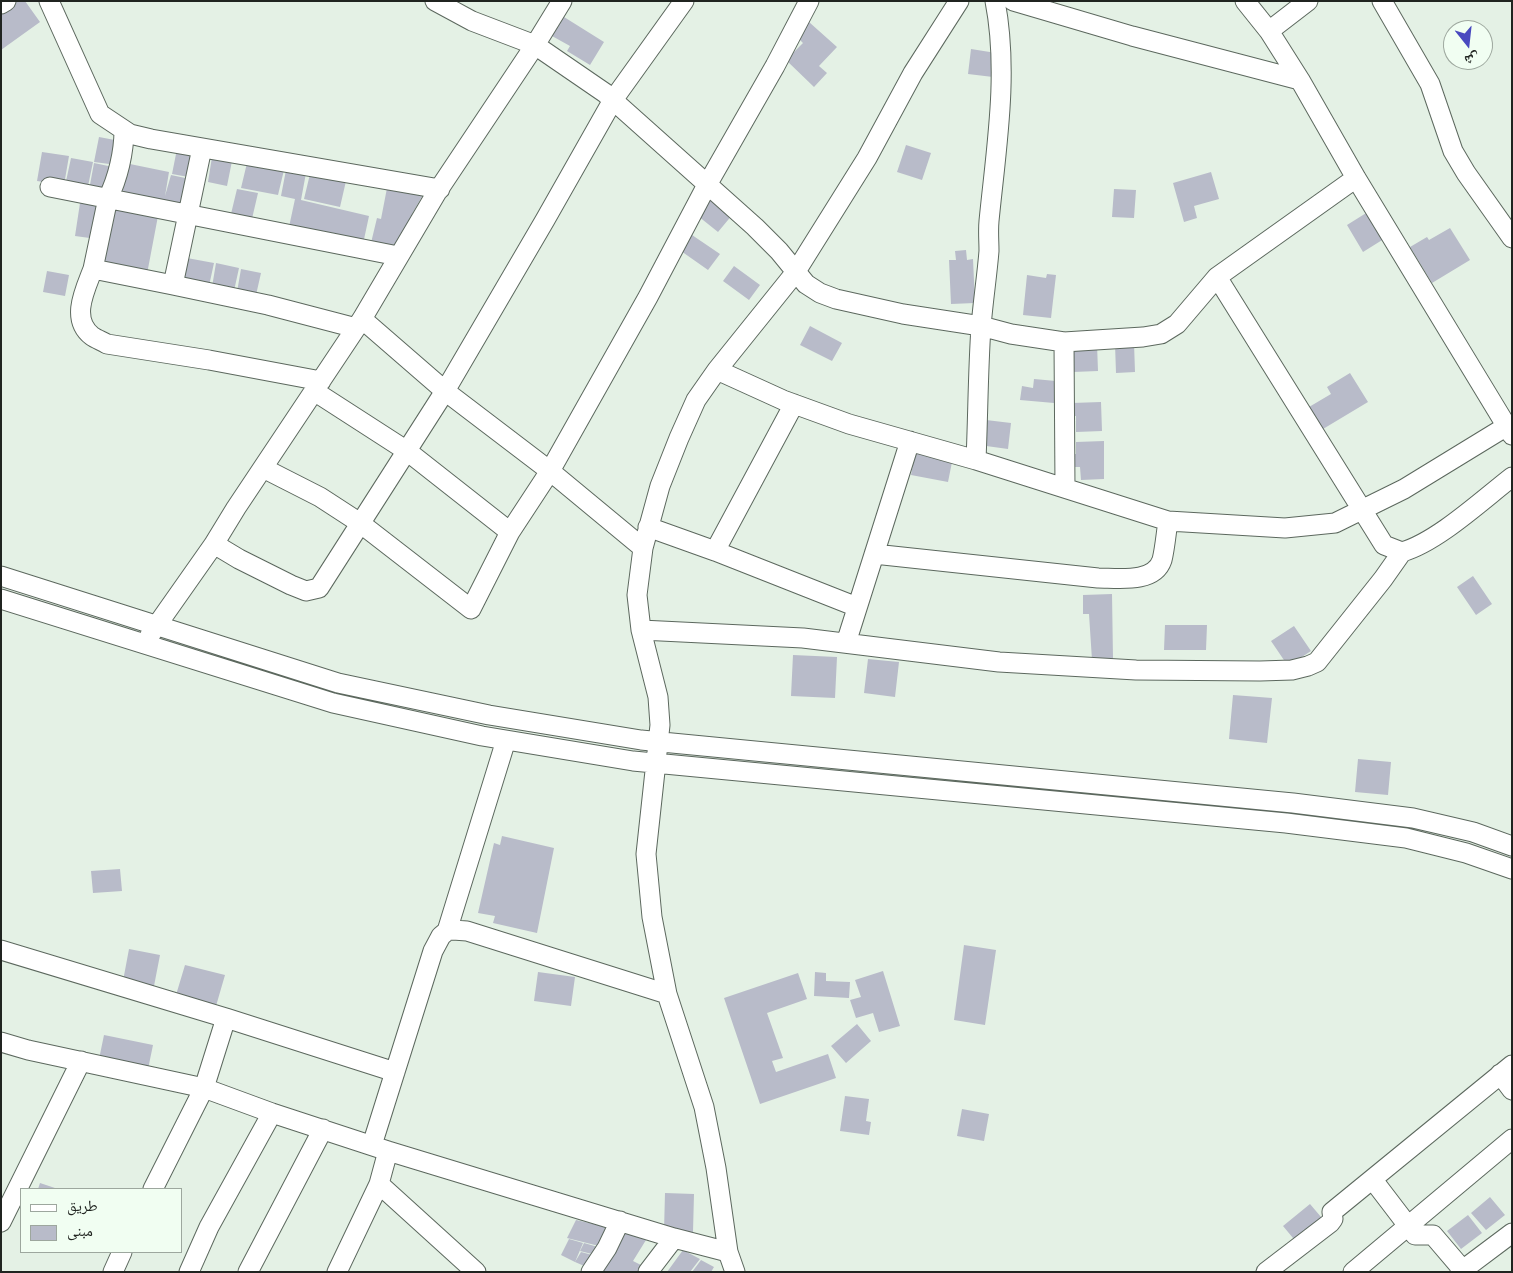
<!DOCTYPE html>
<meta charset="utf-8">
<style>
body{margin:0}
#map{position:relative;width:1513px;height:1273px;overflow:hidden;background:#e4f1e5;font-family:Signika,"Noto Naskh Arabic",sans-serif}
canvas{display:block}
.frame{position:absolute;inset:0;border:2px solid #202420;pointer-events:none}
.legend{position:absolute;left:20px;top:1188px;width:162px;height:65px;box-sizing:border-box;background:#f1fef2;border:1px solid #9da79e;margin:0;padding:6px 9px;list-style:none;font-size:15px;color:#202420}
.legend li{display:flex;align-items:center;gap:10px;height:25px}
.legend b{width:25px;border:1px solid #9da79e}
.north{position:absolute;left:1443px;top:20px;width:50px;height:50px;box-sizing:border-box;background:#f1fef2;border:1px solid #9da79e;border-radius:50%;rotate:164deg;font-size:14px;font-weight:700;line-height:20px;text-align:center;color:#202420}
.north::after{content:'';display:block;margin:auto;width:18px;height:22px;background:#4949bf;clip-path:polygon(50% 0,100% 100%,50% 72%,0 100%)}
</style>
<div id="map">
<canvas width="1513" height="1273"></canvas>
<div class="frame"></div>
<ul class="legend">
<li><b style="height:6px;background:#fff"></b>طريق</li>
<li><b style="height:14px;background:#b8bbc9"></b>مبنى</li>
</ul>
<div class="north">ش</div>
</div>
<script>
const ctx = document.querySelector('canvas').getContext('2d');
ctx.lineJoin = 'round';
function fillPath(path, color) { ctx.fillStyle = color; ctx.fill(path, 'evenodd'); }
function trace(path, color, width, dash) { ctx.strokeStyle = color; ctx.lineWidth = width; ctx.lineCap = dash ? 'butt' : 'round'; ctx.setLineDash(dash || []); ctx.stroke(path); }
fillPath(new Path2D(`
 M18,1H25L40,22L1,50V14Z
 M564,17L604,42L590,65L567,51L570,46L552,36Z
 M809,22L837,47L819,66L827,73L814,87L786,60L803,43L796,36Z
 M971,49L996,53L993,77L968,74Z
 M99,137L120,141L117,165L94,162Z
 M906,145L931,153L922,180L897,172Z
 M177,149L195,153L194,178L172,174Z
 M42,152L69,156L64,185L37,181Z
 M212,157L232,161L227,186L208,182Z
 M71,158L93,162L87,191L65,186Z
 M94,163L113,167L108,193L89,190Z
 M125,163L169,172L165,196L171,175L190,179L183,206L119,194Z
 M247,163L284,170L278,195L241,188Z
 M286,170L306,173L301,200L369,216L363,244L289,227L295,199L281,196Z
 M1211,172L1219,199L1194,206L1197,218L1184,222L1173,183Z
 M310,174L346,181L340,207L304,199Z
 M387,188L424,193L412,214L414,215L394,252L370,247L377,218L381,219Z
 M237,189L258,193L251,223L230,218Z
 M1114,189L1136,190L1134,218L1112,217Z
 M712,197L733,214L718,232L698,216Z
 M80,203L100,206L97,239L75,236Z
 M115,208L158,216L147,274L104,265Z
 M1371,210L1387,237L1363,252L1347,225Z
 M1450,228L1470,260L1432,283L1410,247L1427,237L1429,240Z
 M692,235L720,254L708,270L681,251Z
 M966,250L967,260L973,259L975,303L951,304L949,260H956L955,251Z
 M187,258L214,263L209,286L182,281Z
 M216,263L239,268L234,291L212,287Z
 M734,266L760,285L749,300L723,281Z
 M241,269L261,273L256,295L237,292Z
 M47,271L69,275L65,296L43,292Z
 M1047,274L1056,275L1051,318L1023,315L1027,275L1046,278Z
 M810,326L842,343L832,361L800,345Z
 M1134,343L1135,372L1116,373L1115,344Z
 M1097,344L1098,371L1073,372L1072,345Z
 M1350,373L1368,402L1323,429L1309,407L1331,394L1327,387Z
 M1034,379L1056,381L1054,403L1020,400L1022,386L1033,388Z
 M1101,402L1102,431L1076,432V416H1072V403Z
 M986,420L1011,423L1008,449L979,445Z
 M1104,441V479L1081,480L1080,467H1072V454H1076V442Z
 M916,449L953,457L948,482L911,475Z
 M1473,576L1492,604L1476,615L1457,587Z
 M1112,594L1113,659L1092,660L1089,614H1083V595Z
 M1165,625H1207L1206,650H1164Z
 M1294,626L1311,651L1288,666L1271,641Z
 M793,655L837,657L835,698L791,696Z
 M868,659L899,662L895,697L864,693Z
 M1233,695L1272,698L1267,743L1229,739Z
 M1358,759L1391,762L1388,795L1355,792Z
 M502,836L554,848L537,933L493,923L495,916L478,913L494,843L500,845Z
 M120,869L122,891L93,893L91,871Z
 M964,945L996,950L985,1025L954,1020Z
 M129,949L160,955L154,986L123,981Z
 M185,965L225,975L216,1006L176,995Z
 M883,971L900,1026L879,1032L873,1013L856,1018L850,1000L861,997L855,980Z
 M538,972L575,977L571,1006L534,1001Z
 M815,972L826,973V981L850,982L849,998L814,996Z
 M798,973L807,999L767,1013L783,1058L772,1061L776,1072L828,1054L836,1078L760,1104L724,998Z
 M857,1024L871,1041L846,1063L831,1046Z
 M104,1035L153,1045L147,1074L98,1064Z
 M845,1096L869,1099L866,1121L871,1122L869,1135L840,1131Z
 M962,1109L989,1114L984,1141L957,1136Z
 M40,1183L58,1189H38Z
 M665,1193L694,1194L693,1232L664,1231Z
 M1490,1197L1505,1215L1486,1230L1471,1213Z
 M1310,1204L1327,1224L1298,1244L1283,1226Z
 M1468,1215L1482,1233L1461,1249L1447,1231Z
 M576,1220L612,1228L603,1247L567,1238Z
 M624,1230L646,1240L633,1261L647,1268L645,1272H597Z
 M569,1239L583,1243L575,1262L561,1255Z
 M584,1243L605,1249L600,1256L580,1251Z
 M683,1250L700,1259L690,1272H667Z
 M581,1252L596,1256L589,1268L575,1262Z
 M701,1260L714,1267L711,1272H692Z`), '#b8bbc9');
const minor = new Path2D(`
 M49,1L100,114L130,134L151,139L440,189
 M435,1L472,21L535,45L605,93L755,227L779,251L806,284L820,293L836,299L903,314L981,326L1011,334L1064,342L1143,337L1161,334L1177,324L1217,277L1356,178
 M1013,1L1132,36L1300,80
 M1245,1L1269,31L1300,80L1356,178L1512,435
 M1382,1L1430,84L1453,151L1466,173L1512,238
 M1,4L6,1
 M1269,31L1308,1
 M202,148L173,285L268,305L356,328
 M50,187L398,256
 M93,269L108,198C118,178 124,152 124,130
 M1217,277L1384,545L1402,552C1437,542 1481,501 1512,477
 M173,285L93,269C85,290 70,319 92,336C96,339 102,341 107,344L209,360L321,381
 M362,319L445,391L550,471L643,548
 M1064,342L1065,488
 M717,370L783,400L849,424L976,460L1168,521L1285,528L1335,523L1404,489L1507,426
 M314,391L407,451L510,532
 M976,460C978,415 978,371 981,327C983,301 987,276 989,251C989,241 988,231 989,221C996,149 1009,73 995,1
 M263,468L320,497L360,523L471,609L510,532L550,471L648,297L707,185L775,66L809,1
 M648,527L715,551L794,404
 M214,544L239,559L291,585L306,591L319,588L445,391L545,220L613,100L684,1
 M715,551L857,607
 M874,554L1098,578C1117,578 1154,584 1162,560C1165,548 1166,534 1168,521
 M1,576L338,683L489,715L641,740L1293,803L1413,818L1473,832L1512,846
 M1,599L333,703L482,736L633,761L1286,823L1406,838L1466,853L1512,869
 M641,630L803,638L999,662L1136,670L1260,671L1292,670L1308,666L1317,662L1383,579L1402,552
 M150,635L214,544L236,508L362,319L437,192L535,45L562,1
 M846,643L910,441
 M447,931L453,930L467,931L667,994
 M1,950L226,1018L204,1088L153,1189
 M226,1018L395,1072
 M1,1042L28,1050L204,1088L272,1113L388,1151L674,1238L728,1252L735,1272
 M1500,1074L1512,1090
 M372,1145L433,951L441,936L447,931L506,740
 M1373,1180L1415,1235H1433L1462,1269
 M379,1184L476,1272
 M1,1222L81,1061
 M728,1252L716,1168L704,1107L667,994L652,917L646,854L660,725L658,697L641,630L637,595L643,548L660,486L679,438L696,400L717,370L795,273L867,158L913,73L959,1
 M113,1272L122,1252
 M189,1272L209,1227L272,1113
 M248,1272L323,1129
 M337,1272L379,1184L388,1151
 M591,1272L607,1248L620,1221
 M648,1272L674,1238
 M1266,1272L1330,1223L1333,1219L1332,1212L1512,1065
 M1353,1272L1512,1139
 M1460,1272L1512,1233`);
trace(minor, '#5c685e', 21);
trace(minor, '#fff', 19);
</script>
